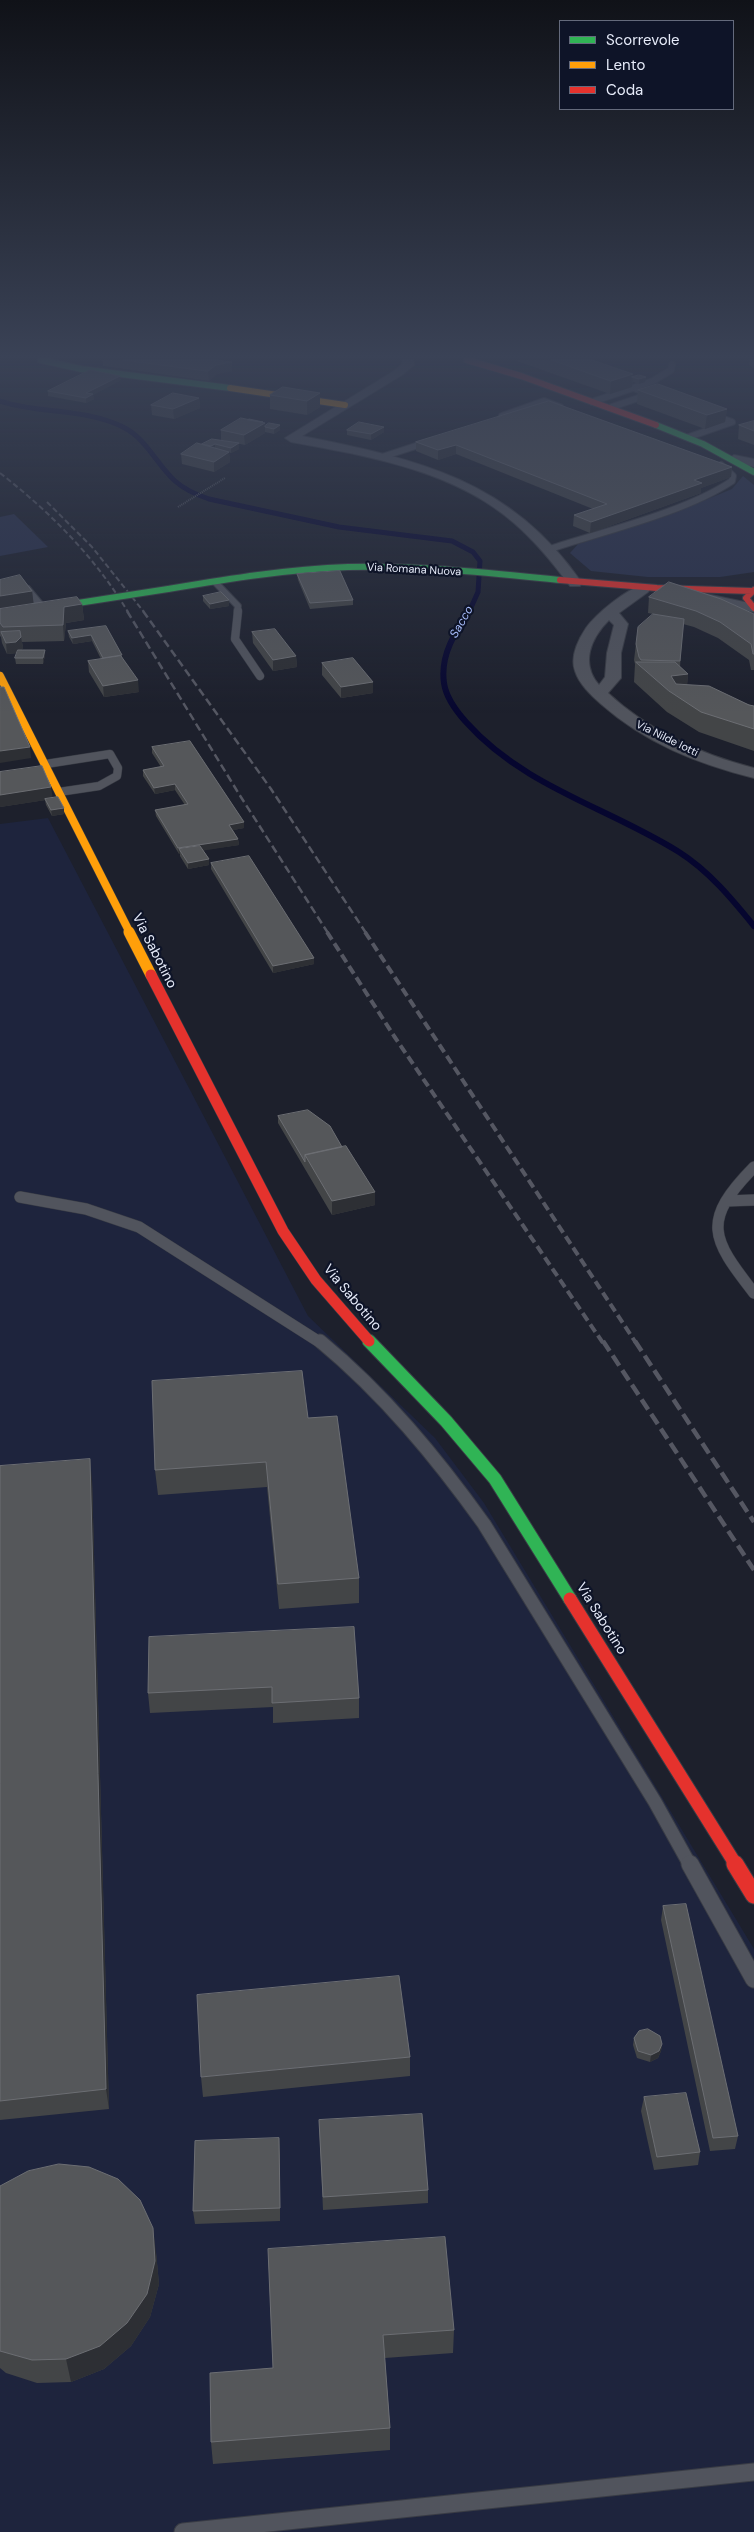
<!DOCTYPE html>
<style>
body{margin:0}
#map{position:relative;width:754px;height:2532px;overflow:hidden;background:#1d202c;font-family:"DM Sans",sans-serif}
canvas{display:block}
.legend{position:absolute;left:559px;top:20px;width:175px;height:90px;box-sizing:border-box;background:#0e1428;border:1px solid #646a7c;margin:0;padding:6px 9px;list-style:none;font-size:15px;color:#e6ebf9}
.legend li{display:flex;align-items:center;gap:10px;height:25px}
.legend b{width:25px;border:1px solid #646a7c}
</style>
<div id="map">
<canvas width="754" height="2532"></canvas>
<ul class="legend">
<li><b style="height:6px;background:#30b455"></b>Scorrevole</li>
<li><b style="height:6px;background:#ff9f0a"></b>Lento</li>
<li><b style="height:6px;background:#e5322d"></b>Coda</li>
</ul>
</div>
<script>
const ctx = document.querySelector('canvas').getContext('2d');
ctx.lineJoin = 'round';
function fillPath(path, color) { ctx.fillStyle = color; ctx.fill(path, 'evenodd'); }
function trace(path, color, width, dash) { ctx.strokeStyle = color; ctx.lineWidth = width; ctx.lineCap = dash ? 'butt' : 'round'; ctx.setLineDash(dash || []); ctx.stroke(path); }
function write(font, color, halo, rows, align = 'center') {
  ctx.font = font + ' "DM Sans",sans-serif'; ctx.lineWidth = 4.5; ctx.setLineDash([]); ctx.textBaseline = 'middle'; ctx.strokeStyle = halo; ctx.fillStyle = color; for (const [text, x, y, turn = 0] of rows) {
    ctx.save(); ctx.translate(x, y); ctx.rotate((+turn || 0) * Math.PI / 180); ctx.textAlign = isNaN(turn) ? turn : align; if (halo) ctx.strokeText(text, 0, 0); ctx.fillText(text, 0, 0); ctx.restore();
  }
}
fillPath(new Path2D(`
 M48,818L308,1316L435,1438L484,1503L754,1949V2532H0V824Z`), '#1e243d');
fillPath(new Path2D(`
 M743,476L754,485V572L720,577H648L591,571L570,553L578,544L664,517L732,489Z
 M14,514L48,547L0,556V517Z`), '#29304b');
trace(new Path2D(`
 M0,401C39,414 85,408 123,427C147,439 156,464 175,481C185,490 197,495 209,499L339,527L452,541L473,552L480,561L478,592L469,612`), '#06062f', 5);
trace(new Path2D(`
 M470,611C455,632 440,655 444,683C446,698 457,712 466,722C524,787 607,807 679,852C709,871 732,899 754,926`), '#06062f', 6);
const laneFar4 = new Path2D(`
 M634,388L651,395
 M592,402L653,381L671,370L672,365
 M609,408L650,394
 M502,416L544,401L560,407
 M689,437L732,422L712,415
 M385,456L431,441
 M550,549C605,531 686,512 732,481L733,476L721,465
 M215,582L238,606L237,612`);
const laneFar3 = new Path2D(`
 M238,611L235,639L260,676
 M46,764L110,754L118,768L117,776L99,786L59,792`);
const laneFar2 = new Path2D(`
 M754,1167C701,1221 711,1238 754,1293
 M20,1197L86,1209L139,1227L321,1343
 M726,1201L754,1200`);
const laneFar1 = new Path2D(`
 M320,1341C384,1394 436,1457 484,1524L655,1802L690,1865`);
const lane = new Path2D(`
 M690,1864L754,1979
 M183,2532L754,2472`);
const street = new Path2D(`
 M403,360H413L414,365L402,375L302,436C418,459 511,480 582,583L580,586H570C553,563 536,542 514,523C454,470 367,456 291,442L285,438L394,371L402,364Z
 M734,455L754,459V467L730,462L728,459Z
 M0,581L29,586L48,609L41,613L36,612L19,592L0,589Z
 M643,585L650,589L648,592L619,613L628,624L621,653V678L608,693C649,731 700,754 754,768V778C698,764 645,743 601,704C591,695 579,684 575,671C570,657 578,640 586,628C596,614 626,589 643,585ZM609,620L614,625L607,653L605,677L599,685C580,663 591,638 609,620Z
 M697,592L754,604V612L692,599L690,596Z`);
const fastFar2 = new Path2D(`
 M41,360L81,369L230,388
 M656,425L703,444L754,472
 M168,589C228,579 288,569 348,567C419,565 490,573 560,580`);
const fastFar1 = new Path2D(`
 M369,1341L371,1343`);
const fast = new Path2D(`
 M369,1341L446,1421L495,1479L570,1599`);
const slowFar2 = new Path2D(`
 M230,388L345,405`);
const slowFar1 = new Path2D(`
 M0,676L130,933`);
const slow = new Path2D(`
 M129,932L151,975`);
const jamFar3 = new Path2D(`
 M467,360L521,376L656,425
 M560,580L657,588L752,591
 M754,590L746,598L754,608`);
const jamFar2 = new Path2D(`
 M151,975L283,1231L316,1280L369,1341`);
const jamFar1 = new Path2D(`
 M570,1599L736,1865`);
const jam = new Path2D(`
 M735,1864L754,1895`);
trace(laneFar4, '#393c45', 8);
trace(laneFar3, '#393c45', 9);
trace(laneFar2, '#393c45', 12);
trace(laneFar1, '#393c45', 15);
trace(lane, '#393c45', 19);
trace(street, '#393c45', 2);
trace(fastFar2, '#393c45', 8);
trace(fastFar1, '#393c45', 12);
trace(fast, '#393c45', 15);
trace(slowFar2, '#393c45', 8);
trace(slowFar1, '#393c45', 9);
trace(slow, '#393c45', 12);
trace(jamFar3, '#393c45', 8);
trace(jamFar2, '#393c45', 12);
trace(jamFar1, '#393c45', 15);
trace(jam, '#393c45', 19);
trace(new Path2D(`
 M178,507L225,478`), '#545760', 2, [1, 1]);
trace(laneFar4, '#51545d', 6);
trace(laneFar3, '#51545d', 8);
trace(laneFar2, '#51545d', 11);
trace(laneFar1, '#51545d', 13);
trace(lane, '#51545d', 17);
fillPath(street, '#51545d');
trace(fastFar2, '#30b455', 6);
trace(fastFar1, '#30b455', 11);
trace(fast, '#30b455', 13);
trace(slowFar2, '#ff9f0a', 6);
trace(slowFar1, '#ff9f0a', 8);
trace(slow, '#ff9f0a', 11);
trace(jamFar3, '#e5322d', 6);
trace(jamFar2, '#e5322d', 11);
trace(jamFar1, '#e5322d', 13);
trace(jam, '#e5322d', 17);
trace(new Path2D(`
 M0,473C50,512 95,557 128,612
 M47,502L92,547L144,612`), '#555762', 2, [5.5, 3]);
trace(new Path2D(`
 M127,611L239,794L328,933
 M143,611L271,789L366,933`), '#555762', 2.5, [8, 4]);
trace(new Path2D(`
 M327,932L394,1036L603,1343
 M365,932L636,1343`), '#555762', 4, [9, 4.5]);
trace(new Path2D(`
 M603,1341L754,1570
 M635,1341L754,1522`), '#555762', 4.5, [12, 5.5]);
const fastBridge = new Path2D(`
 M78,603L168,589`);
trace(fastBridge, '#393c45', 8, []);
trace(fastBridge, '#30b455', 6);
fillPath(new Path2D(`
 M98,360H216L232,371L217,374L209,381L103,366V361Z
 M514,360H592L633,376L646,377L645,382L639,384L633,382L632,387L610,394Z
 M750,360H754V369L749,365Z
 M121,380L93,395L94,399L86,403L48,396V391Z
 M283,387L320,407L307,415L270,409V395Z
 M638,390L727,409L725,422L705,429L637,404Z
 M199,398L200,408L174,419L152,415L151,405Z
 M754,421V445L738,439L739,425Z
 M265,423V426L280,430L274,434L265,432V433L245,445L221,440V430Z
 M347,430L384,432L371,440L347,435Z
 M416,442L732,467L731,477L701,488V493L590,533L573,526L574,515L593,509L456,454L438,460L416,451Z
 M239,443V449L231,453L226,451L229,452L230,462L214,472L182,464L181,454L202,445Z
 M297,574L353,600V605L310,609L298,580Z
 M0,580L32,591L33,604H82L84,620L66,623L64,641L22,642L23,648L21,650H45V655L43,664H16L15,658L17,653L7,654L2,643L1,637L0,636Z
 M203,596L229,600V606L210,609L203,601Z
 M649,597L754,614V670H751L749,660L718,638L694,627L683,624L680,667L688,674L687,685L754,706V751L699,732L667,712L634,682L635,664L634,660L636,644L653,614L648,613Z
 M106,626L122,657L139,692L104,697L89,672L88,661L101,659L92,641L73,644L69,637L68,631Z
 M252,632L296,656L297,667L273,671L253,643Z
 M322,663L373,682V693L341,698L322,675Z
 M152,747L244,828L233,830L238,839L239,845L203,850L209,859V865L188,869L180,856V854H179L156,816L155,810L185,805L175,790L155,794L143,776V770L161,767L152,753Z
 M0,772L52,798L64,808V814L52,816L46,805L45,800L0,807Z
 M211,863L314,958V964L273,973L211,869Z
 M278,1116L375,1205L332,1215L278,1123Z
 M308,1418L359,1578V1603L279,1609L267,1487L158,1495L155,1470Z
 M0,1466L92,1479L109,2109L0,2120Z
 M149,1637L359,1698V1718L273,1723V1707L150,1713L148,1693Z
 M663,1906L738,2136L735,2149L710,2151L661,1920Z
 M634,2038L662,2044L661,2051L658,2058L650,2062L637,2058L633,2045Z
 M410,2057V2076L203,2097L201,2077Z
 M644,2097L700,2152L698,2165L654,2170L641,2111Z
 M319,2120L428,2190V2203L323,2210Z
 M280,2151V2221L195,2224L193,2211Z
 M0,2186L156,2252L159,2284L150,2317L131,2346L104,2369L71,2382L37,2383L6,2373L0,2368Z
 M268,2249L454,2330L453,2353L385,2358L390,2428V2450L213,2464L211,2442L273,2368Z`), '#434547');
fillPath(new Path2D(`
 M232,362V371L217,374L209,381L208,371L216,365Z
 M633,374L632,387L610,394L611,381Z
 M120,376L121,380L93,395L94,399L86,403V393Z
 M646,377L645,382L639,384V379Z
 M320,393V407L307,415V401Z
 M199,398L200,408L174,419L173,409Z
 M727,409L725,422L705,429L707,415Z
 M265,423V433L245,445L244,435Z
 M280,425V430L274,434V429Z
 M384,427V432L371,440V434Z
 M239,443V449L231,453V448Z
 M215,444V449L211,451V446Z
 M456,445V454L438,460V450Z
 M229,452L230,462L214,472V462Z
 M732,467L731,477L701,488V493L590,533L591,522L694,480Z
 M32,591L34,606L0,612V596Z
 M229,600V606L210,609V604Z
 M82,604L84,620L66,623L64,641L63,625L64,607Z
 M91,635L92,641L73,644L72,638Z
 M21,637L23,648L18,653L7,654L6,643Z
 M45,650V655L43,664V658Z
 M296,656L297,667L273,671V660Z
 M688,674L686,695L676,696L671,676Z
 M138,680L139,692L104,697L103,686Z
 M373,682V693L341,698V687Z
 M30,747L31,758L0,763V751Z
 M175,784V790L155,794L154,788Z
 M51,787L53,799L0,807V795Z
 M64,808V814L52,816L51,810Z
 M244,822V828L229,831V825Z
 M238,839L239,845L182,854L179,849L180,854H179L178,848Z
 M209,859V865L188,869V863Z
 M314,958V964L273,973V966Z
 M375,1192V1205L332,1215V1201Z
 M90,1459L92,1479L109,2109L106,2089Z
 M662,2044L661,2051L658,2058L650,2062L651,2055Z
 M279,2138L280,2151V2221V2208Z
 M153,2228L156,2252L159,2284L150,2317L131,2346L104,2369L71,2382L66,2359Z`), '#2d2f34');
const building = new Path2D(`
 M124,360H216L232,362L216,365L208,371Z
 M552,360H592L633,374L611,381Z
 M750,360H754V365Z
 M90,370L120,376L86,393L93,394L86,398L48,391Z
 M639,375L646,377L639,379L632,377Z
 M658,384L727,409L707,415L638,390Z
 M283,387L320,393L307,401L270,395Z
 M173,393L199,398L173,409L151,405Z
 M549,401L732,467L694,480L702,483L591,522L574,515L607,504L456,445L438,450L416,442Z
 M241,418L265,423L244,435L221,430Z
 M249,419L263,422L248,420Z
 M754,421V431L739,425Z
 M359,422L384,427L371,434L347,430Z
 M269,423L280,425L274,429L265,427V426Z
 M212,439L239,443L231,448L215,444L211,446L202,444Z
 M197,443L229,452L214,462L181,454Z
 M340,571L353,600L310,603L297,574Z
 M20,575L32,591L0,596V580Z
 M669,582L721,599L754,614V654H753L751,644L720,622L696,611L649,597Z
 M221,592L229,600L210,604L203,596Z
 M77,597L82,604L64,607L63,625L3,627L0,623V609Z
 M653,614L684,619L680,661L641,660L639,657L636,644L638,627Z
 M106,626L122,655L103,658L91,635L72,638L68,631Z
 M275,629L296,656L273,660L252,632Z
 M20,631L21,637L16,642L6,643L1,632Z
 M18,650H45L43,658H15Z
 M121,656L138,680L103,686L88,661Z
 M353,658L373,682L341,687L322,663Z
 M636,662H675L688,674L671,676L676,684L709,686L749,705L754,706V729L701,712L669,691Z
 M0,687H4L30,747L0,751Z
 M190,741L244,822L229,825L238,839L178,848L155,810L188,804L175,784L154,788L143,770L164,766L152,747Z
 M42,766L51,787L0,795V772Z
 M58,797L64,808L51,810L45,799Z
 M200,846L209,859L188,863L179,849Z
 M249,856L314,958L273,966L211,863Z
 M308,1110L330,1126L342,1147L305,1155V1162L278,1116Z
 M346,1146L375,1192L332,1201L305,1155Z
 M302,1371L308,1418L337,1416L359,1578L278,1584L266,1462L155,1470L152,1381Z
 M90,1459L106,2089L0,2101V1466Z
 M354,1627L359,1698L272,1703V1687L148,1693L149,1637Z
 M686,1904L738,2136L713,2138L663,1906Z
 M399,1976L410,2057L201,2077L197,1995Z
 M648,2029L660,2036L662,2044L659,2051L651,2055L638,2051L634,2038L639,2031Z
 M686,2093L700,2152L657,2157L644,2097Z
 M422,2114L428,2190L323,2197L319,2120Z
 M279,2138L280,2208L193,2211L195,2141Z
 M59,2164L89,2167L118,2179L140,2200L153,2228L155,2261L147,2294L127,2323L100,2346L66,2359L32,2360L0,2351V2186L28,2171Z
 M445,2237L454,2330L383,2335L390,2428L211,2442L210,2373L273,2368L268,2249Z`);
fillPath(building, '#55575a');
trace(building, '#6c6e73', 1);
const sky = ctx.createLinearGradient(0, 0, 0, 714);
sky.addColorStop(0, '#101218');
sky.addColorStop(0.5, '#3a4256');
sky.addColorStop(1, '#3a425600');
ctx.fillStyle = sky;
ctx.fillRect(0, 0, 754, 714);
write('11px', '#e6ebf9', '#0e1428', [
 ["Via Romana Nuova",414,570,3],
 ["Via Nilde Iotti",667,739,26]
]);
write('italic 12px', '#a9befd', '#0e1428', [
 ["Sacco",462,622,-61]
]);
write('14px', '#e6ebf9', '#0e1428', [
 ["Via Sabotino",154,951,63],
 ["Via Sabotino",352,1298,50],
 ["Via Sabotino",601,1619,58]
]);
</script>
